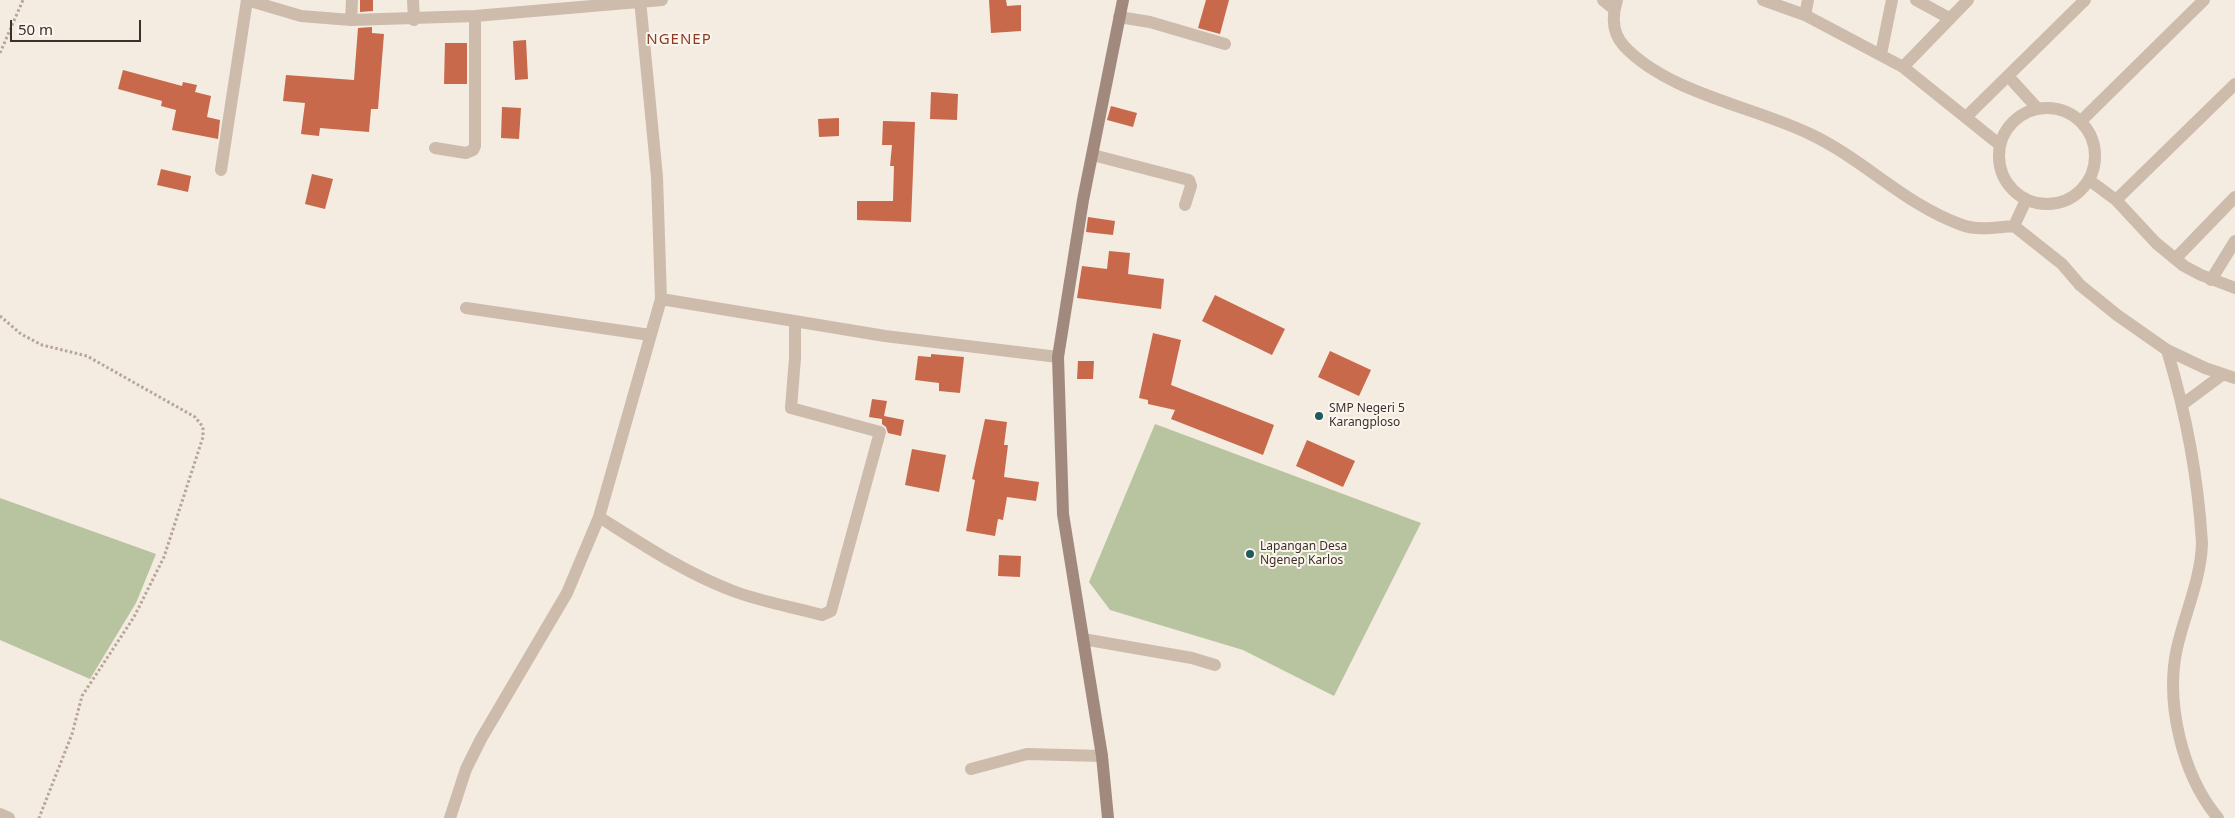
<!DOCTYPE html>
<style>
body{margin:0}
#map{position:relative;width:2235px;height:818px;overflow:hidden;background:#f4ebe1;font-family:"Noto Sans",sans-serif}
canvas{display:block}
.scale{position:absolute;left:10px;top:20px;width:131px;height:22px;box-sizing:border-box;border:2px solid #3b302b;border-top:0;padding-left:6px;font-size:15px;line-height:18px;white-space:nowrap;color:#3b302b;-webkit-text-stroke:4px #fbf5ee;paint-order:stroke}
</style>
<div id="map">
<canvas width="2235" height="818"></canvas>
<div class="scale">50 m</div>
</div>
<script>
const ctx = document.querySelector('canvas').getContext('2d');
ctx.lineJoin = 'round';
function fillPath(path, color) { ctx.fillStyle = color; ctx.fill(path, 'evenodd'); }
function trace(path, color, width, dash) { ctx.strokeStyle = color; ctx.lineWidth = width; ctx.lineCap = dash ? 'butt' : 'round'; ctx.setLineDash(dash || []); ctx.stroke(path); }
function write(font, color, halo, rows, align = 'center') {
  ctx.font = font + ' "Noto Sans",sans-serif'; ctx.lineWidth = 4; ctx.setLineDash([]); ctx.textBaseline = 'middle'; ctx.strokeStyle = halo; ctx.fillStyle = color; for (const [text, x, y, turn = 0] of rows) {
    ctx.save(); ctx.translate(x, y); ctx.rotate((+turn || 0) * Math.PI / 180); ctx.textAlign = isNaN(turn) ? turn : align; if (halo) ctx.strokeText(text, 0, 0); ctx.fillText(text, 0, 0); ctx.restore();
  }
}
fillPath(new Path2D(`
 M1155,424L1421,523L1334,696L1243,650L1110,610L1089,582Z
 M0,498L156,554L136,603L90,679L0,640Z`), '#b8c4a0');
fillPath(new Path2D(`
 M360,0H373V11L360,12Z
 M989,0H1006L1007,6L1021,5V31L991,33Z
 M1206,0H1229L1220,34L1198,28Z
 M372,27V33L384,34L378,109H371L369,132L320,128L319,136L301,134L305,103L283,101L286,75L354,80L358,28Z
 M526,40L528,79L515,80L513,41Z
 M445,43H467V84H444Z
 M123,70L182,86L183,82L197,85L195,92L211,96L207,117L220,120L218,139L172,130L176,110L161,106L162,101L118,89Z
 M931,92L958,94L957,120L930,119Z
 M1111,106L1137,113L1133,127L1107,120Z
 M502,107L521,108L519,139L501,138Z
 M839,118V136L819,137L818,119Z
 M883,121L915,122L911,222L857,220V201H893L894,166H890L892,145H882Z
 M161,169L191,176L188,192L157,185Z
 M312,174L333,179L325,209L305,204Z
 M1088,217L1115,221L1113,235L1086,232Z
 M1109,251L1130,253L1128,274L1164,279L1161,309L1077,298L1082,266L1107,269Z
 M1215,295L1285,329L1272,355L1202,321Z
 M1153,333L1181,340L1171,385L1274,425L1263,455L1171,419L1175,410L1148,404V400L1139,398Z
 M1330,351L1371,370L1359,396L1318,377Z
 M931,354L964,357L960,393L939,391V383L915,380L918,356L931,357Z
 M1078,361H1094L1093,379H1077Z
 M872,399L887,401L884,416L904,420L901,436L888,433L886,427L882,424V419L869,417Z
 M985,419L1007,422L1004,445H1008L1004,477L1039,482L1036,501L1007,497L1003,520L998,519L995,536L966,531L975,480L972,479Z
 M1307,440L1355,461L1343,487L1296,466Z
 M912,449L946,455L939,492L905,485Z
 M999,555L1021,556L1020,577L998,576Z`), '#c8694b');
trace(new Path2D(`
 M0,53L23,0
 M0,316L21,334L42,345L87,356L195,417L203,427V437L164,557L134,617L82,696L72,734L39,818`), '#b9a596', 3, [2.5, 2.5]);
trace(new Path2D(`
 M247,0L301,16L351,20L475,16L662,0
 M413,0L414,20
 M1603,0L1614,9
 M1617,0C1612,16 1612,33 1624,46C1668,93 1752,106 1810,134C1865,160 1902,203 1962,225C1978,231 1998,227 2014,226L2062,264L2080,285L2117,315L2167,350L2205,368L2235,378
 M1763,0L1805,15L1903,67L2000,145
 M1916,0L1949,18
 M1805,15L1808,0
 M1119,17L1150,22L1225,44
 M351,20L352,0
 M1881,54L1892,0
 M1903,67L1968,0
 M2008,76L2038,109
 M1999 156a48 48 0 1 1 96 0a48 48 0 1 1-96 0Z
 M1966,117L2085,0
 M2081,121L2204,0
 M435,148L466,153L473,150L475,146V16
 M1093,155L1189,180L1191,186L1185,205
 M221,170L247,0
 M2089,180L2116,200L2156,243L2184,266L2201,275L2235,288
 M2116,200L2235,84
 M2014,226L2026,200
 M2175,259L2235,197
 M2211,280L2235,241
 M661,299L885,336L1058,357
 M466,308L650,335
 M2167,350C2186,413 2198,477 2202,543C2201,579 2185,613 2177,648C2165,702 2182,775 2218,818
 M2183,404L2222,375
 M599,517C642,544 685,573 733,591C762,602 793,607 822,615L831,611L880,432L791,408L795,358V322
 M1083,639L1192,658L1215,665
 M971,769L1027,754L1102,756
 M0,814L9,818
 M450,818L466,769L481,739L567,593L599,517L661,299L657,177L640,0`), '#cdbbac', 12);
trace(new Path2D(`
 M1108,818L1102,756L1063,514L1058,357L1083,200L1123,0`), '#a18a7d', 12);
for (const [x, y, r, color] of [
 [1319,416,5,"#1f5a5e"],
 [1250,554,5,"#1f5a5e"]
]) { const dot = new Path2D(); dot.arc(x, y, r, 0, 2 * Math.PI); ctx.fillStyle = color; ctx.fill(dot); trace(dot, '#fbf5ee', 2); }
write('12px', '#3b302b', '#fbf5ee', [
 ["SMP Negeri 5",1329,409],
 ["Karangploso",1329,423],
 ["Lapangan Desa",1260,547],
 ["Ngenep Karlos",1260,561]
], 'left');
ctx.letterSpacing = '1px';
write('15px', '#8c3b22', '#fbf5ee', [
 ["NGENEP",679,40]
]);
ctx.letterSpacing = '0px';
</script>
